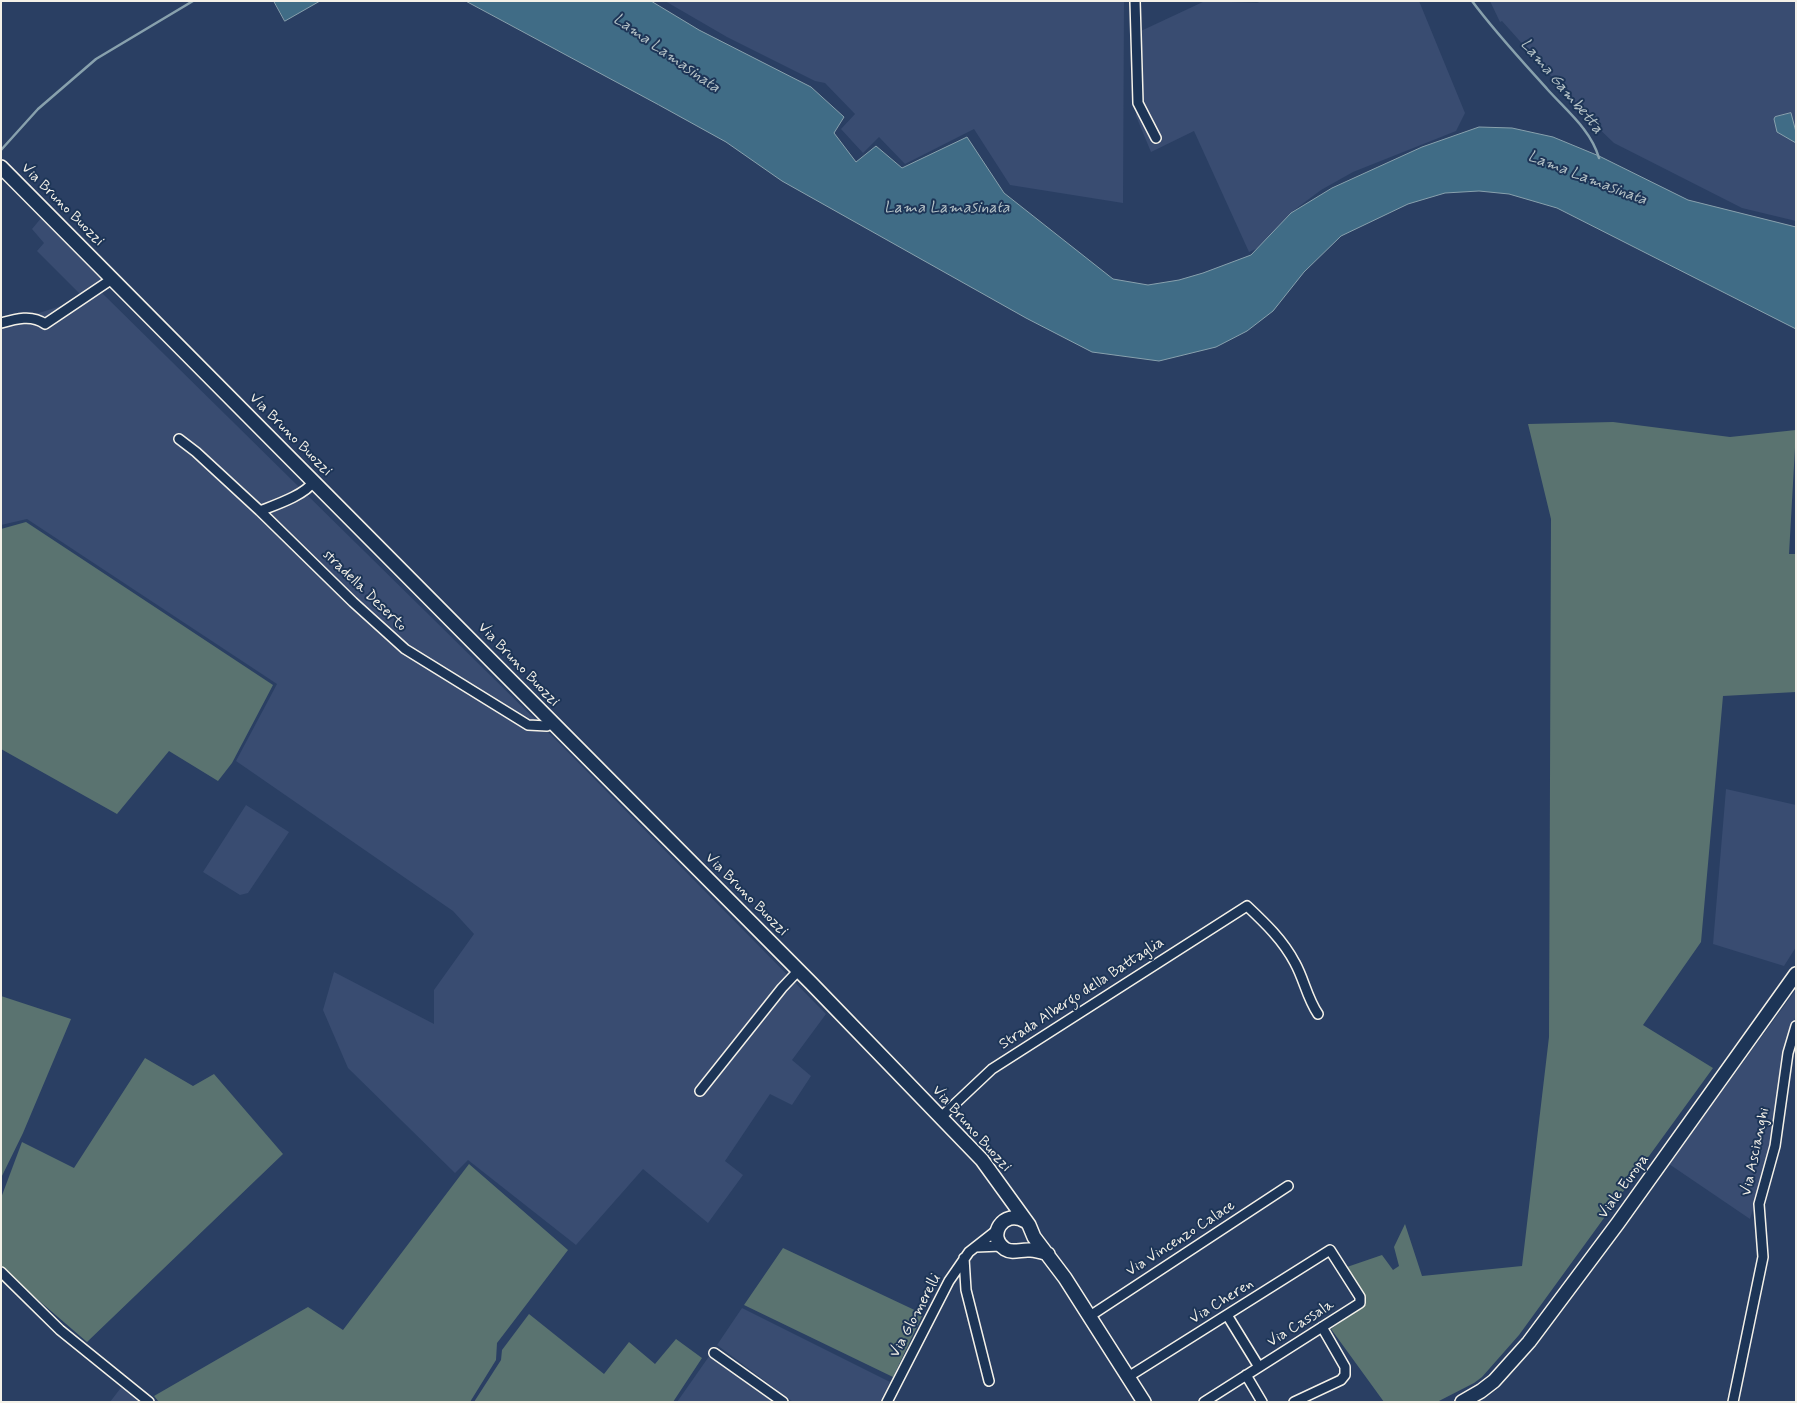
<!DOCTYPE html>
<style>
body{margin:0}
#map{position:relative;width:1797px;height:1403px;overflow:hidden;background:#2a3f63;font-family:Mynerve,sans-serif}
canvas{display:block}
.frame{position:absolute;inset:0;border:2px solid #f4f1e8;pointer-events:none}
</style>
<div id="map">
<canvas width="1797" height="1403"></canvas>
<div class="frame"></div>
</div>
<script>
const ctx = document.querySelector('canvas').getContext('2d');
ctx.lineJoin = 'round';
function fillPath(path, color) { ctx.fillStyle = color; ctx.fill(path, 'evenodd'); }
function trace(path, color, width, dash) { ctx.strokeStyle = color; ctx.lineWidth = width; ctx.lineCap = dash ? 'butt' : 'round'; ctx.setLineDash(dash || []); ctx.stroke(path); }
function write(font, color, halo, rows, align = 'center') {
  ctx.font = font + ' Mynerve,sans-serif'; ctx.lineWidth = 4; ctx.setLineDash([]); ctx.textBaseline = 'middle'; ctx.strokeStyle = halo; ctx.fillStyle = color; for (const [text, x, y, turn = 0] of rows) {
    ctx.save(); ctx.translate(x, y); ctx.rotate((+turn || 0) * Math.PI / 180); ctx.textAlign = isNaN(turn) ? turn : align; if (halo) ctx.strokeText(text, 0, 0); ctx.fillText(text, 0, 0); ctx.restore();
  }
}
fillPath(new Path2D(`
 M665,1H1124L1123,203L1010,185L974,129L905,164L879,137L863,153L841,129L855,114L825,83L815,81L727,37Z
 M1205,1L1257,3L1262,1H1419L1465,113L1456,131L1353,172L1321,190L1293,211L1258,248L1249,252L1194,131L1151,152L1136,116L1132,31L1143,30Z
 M1490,1H1796V221L1742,208L1614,143L1593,123L1502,21L1500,22Z
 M42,217L105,282L83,297L37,251L44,243L32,229Z
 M102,293L555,739L826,1014L792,1060L811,1076L792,1105L770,1094L725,1161L743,1175L708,1223L643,1169L576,1245L468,1160L455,1173L348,1068L323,1010L334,972L434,1024V990L474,934L453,911L236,761L277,684L27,519L1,525V325Z
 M1726,789L1796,805V947L1784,966L1713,944Z
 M246,805L289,832L248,893L240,895L203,872Z
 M1795,991H1796V1014L1786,1049L1772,1146L1750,1219L1669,1164Z
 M742,1308L890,1382L880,1402H793L717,1345Z
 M710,1355L773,1402H677Z
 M123,1385L141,1402H110Z`), '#394c71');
fillPath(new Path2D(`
 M1613,422L1730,437L1796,430L1789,554H1796V692L1723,696L1701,942L1643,1025L1713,1068L1519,1335L1482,1377L1474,1383L1437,1402H1384L1331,1329L1366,1304L1347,1267L1382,1255L1393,1270L1399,1266L1394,1247L1405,1224L1422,1276L1522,1266L1549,1037L1551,519L1528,424Z
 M26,522L273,685L232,763L218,781L169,751L117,814L1,749V529Z
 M1,996L71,1019L23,1133L1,1178Z
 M145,1058L193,1086L214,1074L283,1154L87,1342L1,1268V1198L22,1142L74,1168Z
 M469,1164L568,1250L497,1343L496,1360L470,1402H159L154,1396L308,1307L343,1330Z
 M783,1248L923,1314L893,1377L744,1305Z
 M529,1314L604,1374L629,1342L655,1364L676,1339L702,1358L673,1402H474L501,1360L502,1350Z`), '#5a7370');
const water = new Path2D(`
 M274,1H320L285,21Z
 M466,1H651L699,30L811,87L844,117L834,133L856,162L876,146L902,168L967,137L1004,193L1113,279L1148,285L1179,280L1203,273L1251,255L1291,213L1332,188L1422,147L1479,127L1512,128L1553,137L1599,156L1688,200L1796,227V329L1557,208L1509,194L1479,191L1445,193L1408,204L1341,236L1304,272L1273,311L1247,331L1216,347L1159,361L1092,352L1026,318L782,181L726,142L659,105Z
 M1791,113L1796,132V143L1777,132L1774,119L1775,117Z`);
fillPath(water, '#406c86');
trace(water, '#88a1ad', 1);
trace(new Path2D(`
 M1472,1C1495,32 1522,61 1548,90C1567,111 1591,130 1599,158
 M1,150L38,109L96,59L193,1`), '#88a1ad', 2.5);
const minor = new Path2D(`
 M1135,1L1138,103L1156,138
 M1,323C15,319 32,314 45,324L112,279
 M179,439L196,452L260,511L353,602L405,649L528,725L547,726L552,722
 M260,511C275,505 305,495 313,482
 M700,1091L782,988L799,970
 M941,1117L992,1069L1247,906C1265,923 1283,940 1295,963C1304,979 1307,998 1318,1014
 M976,1247L1001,1246
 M964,1258L966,1290L989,1381
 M1,1272L60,1330L149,1402
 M1227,1315L1259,1367
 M1090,1316L1288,1186
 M714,1353L783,1402
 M1246,1375L1262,1402
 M1128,1377L1330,1250L1360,1297V1303L1204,1402
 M887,1402L949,1281L969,1252L997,1230
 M1294,1402L1341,1380L1345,1375V1367L1322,1327
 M1733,1402L1763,1257L1759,1204L1775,1146L1788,1053L1796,1026`);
const secondary = new Path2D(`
 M1,167L811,983L982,1160L1029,1225L1034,1237L1065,1278L1144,1402
 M1025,1221C1003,1208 986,1237 1005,1249C1013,1254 1021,1249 1030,1250C1036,1250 1042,1252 1048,1254
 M1462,1402L1481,1391L1494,1381L1529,1342L1618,1223L1796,974`);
trace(minor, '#f4f1e8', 12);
trace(secondary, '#f4f1e8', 16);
trace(minor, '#1d3557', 9);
trace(secondary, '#1d3557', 13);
write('15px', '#f4f1e8', '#1d3557', [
 ["Via Bruno Buozzi",62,205,45],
 ["Via Bruno Buozzi",290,435,45],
 ["stradella Deserto",364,591,44],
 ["Via Bruno Buozzi",518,665,46],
 ["Via Bruno Buozzi",746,895,45],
 ["Strada Albergo della Battaglia",1082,994,-33],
 ["Via Bruno Buozzi",971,1129,48],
 ["Via Ascianghi",1756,1152,-78],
 ["Viale Europa",1624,1187,-54],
 ["Via Vincenzo Calace",1181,1239,-33],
 ["Via Cheren",1222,1302,-32],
 ["Via Glomerelli",916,1316,-62],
 ["Via Cassala",1301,1324,-32]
]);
write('italic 16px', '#b5c2c6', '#1d3557', [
 ["Lama Lamasinata",666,54,35],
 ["Lama Gambetta",1561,87,50],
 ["Lama Lamasinata",1587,179,21],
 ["Lama Lamasinata",947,209]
]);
</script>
